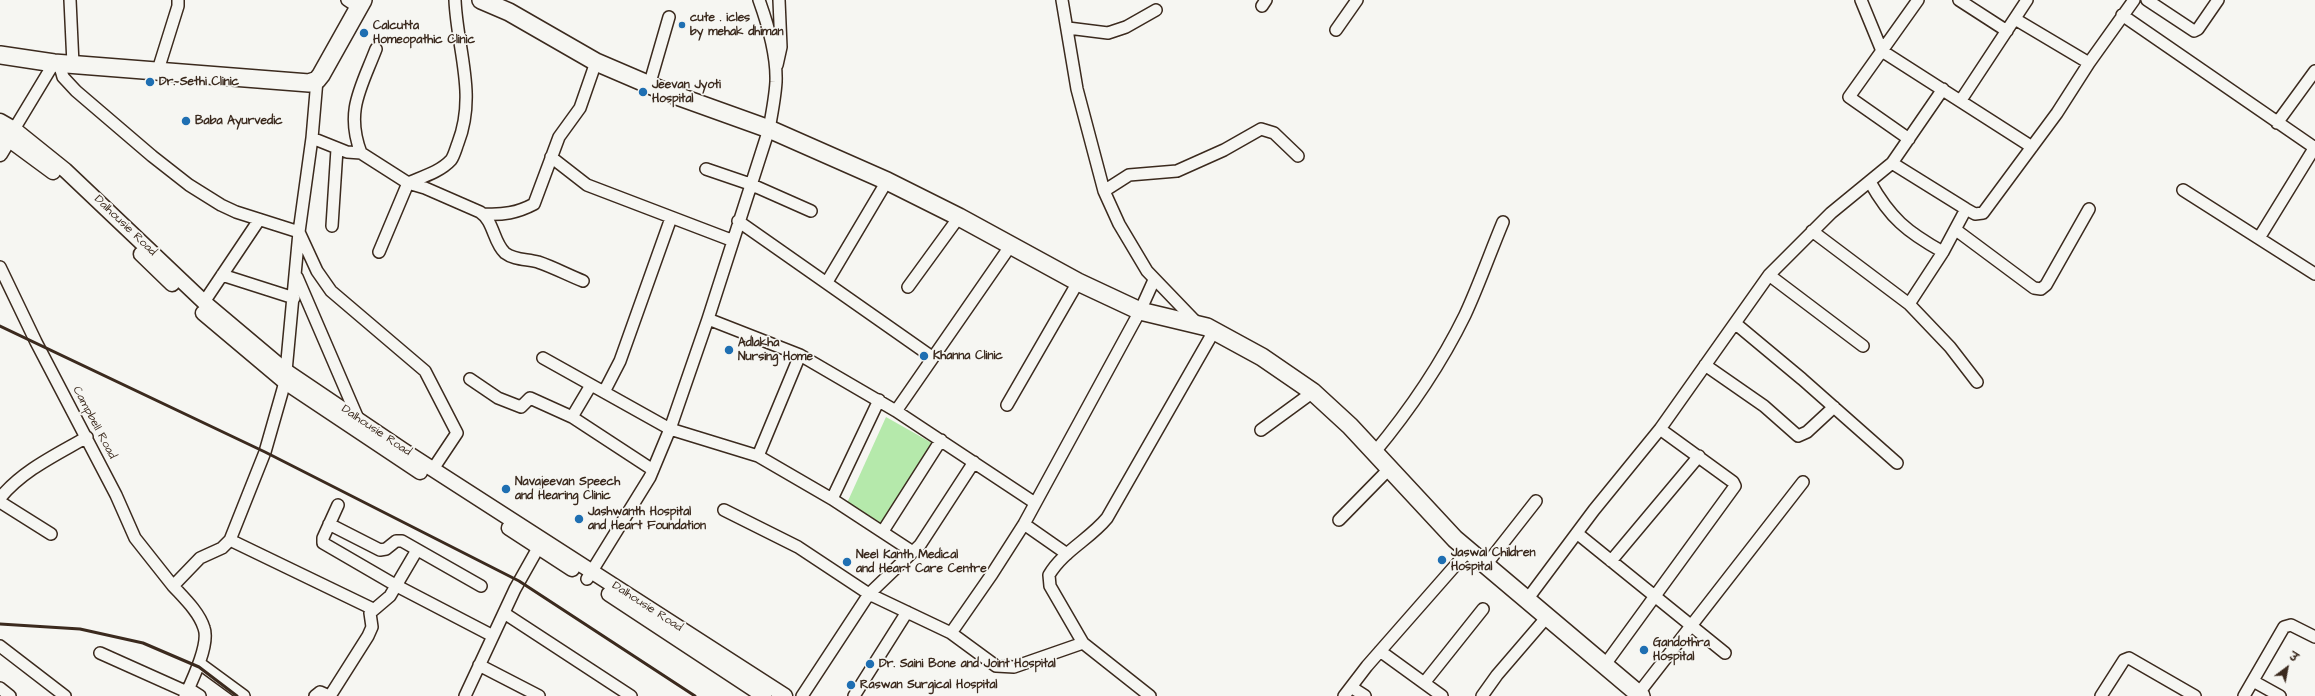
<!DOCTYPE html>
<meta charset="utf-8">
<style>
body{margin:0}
#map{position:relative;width:2315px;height:696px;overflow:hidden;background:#f6f6f2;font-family:"Architects Daughter","Playpen Sans Deva",sans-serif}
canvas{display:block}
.north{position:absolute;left:2267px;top:648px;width:40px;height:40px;-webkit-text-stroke:3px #f6f6f2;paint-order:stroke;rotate:32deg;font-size:11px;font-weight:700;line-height:16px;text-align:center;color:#3b2a1e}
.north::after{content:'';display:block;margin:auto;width:14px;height:18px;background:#3b2a1e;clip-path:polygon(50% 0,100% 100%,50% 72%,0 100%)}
</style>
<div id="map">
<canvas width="2315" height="696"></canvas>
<div class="north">उ</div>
</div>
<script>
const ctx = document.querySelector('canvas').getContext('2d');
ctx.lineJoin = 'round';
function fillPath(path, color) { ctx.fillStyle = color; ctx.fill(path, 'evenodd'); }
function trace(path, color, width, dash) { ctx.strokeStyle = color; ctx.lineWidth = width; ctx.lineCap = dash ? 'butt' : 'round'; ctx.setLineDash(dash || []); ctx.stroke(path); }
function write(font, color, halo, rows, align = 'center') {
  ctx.font = font + ' "Architects Daughter",sans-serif'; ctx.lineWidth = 3.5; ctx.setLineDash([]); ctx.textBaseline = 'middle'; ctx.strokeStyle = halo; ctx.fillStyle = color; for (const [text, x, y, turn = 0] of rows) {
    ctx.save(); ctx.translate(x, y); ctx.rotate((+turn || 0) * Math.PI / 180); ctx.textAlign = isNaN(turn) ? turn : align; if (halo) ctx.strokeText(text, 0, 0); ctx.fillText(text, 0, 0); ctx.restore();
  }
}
fillPath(new Path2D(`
 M886,417L932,443L883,524L847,503Z`), '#b5e9ab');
const minor = new Path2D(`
 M70,0L73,64
 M347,0L359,8
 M1062,0L1077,89L1104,191L1119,224L1147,271L1197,323
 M1861,0L1882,51L2032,147
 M1959,0L2007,31
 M2147,0L2194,31L2198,29L2218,0
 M1262,6L1266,0
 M2122,15L2315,148
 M2015,19L2089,63
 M1068,28L1108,33L1126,27L1156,10
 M1336,30L1357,0
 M59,63L63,77L76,91L152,156L189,185L221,205L236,212L299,232L317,271L331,291L425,371L457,433L433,469
 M777,65L781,47L779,0
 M158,70L178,6V0
 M649,86L669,17
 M1961,100L2027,0
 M2277,123L2315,71
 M10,136L54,63
 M312,138L347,152L361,153L408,183L425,188L480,212C494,221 493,242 505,253C514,260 527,259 538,262C553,267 568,275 583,281
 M1909,139L1849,97L1918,0
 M361,153C345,111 361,88 376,49
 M551,157L587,185L731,240
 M1892,163L1966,209L1975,214L1983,213L2057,113L2089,63L2134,0
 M706,169L750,184L811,211
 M1870,182C1890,218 1907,232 1943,252
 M2183,190L2315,274
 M1104,191L1129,175L1177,171L1224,150L1261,129L1274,133L1298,156
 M484,214C503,215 517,213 534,204L559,137L580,108L596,62
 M738,221L932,357
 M332,226L337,149
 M1956,230L2034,288L2041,289L2046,285L2089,209
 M1812,231L1909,304L1950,347L1977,382
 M2259,238L2315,147
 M379,252L408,183C422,177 440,172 451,160C454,156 456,148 458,143C477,94 457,49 455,0
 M0,267L36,342L116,495L135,538L173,586
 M222,275L294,298
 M1769,275L1863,346
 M297,277L359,421
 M827,282L887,181
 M908,287L959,217
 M204,302L259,220
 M1909,304L1943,252L1966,209
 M708,319L800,355L896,411L1035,503
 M1736,324L1802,379L1897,463
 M800,355L758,456L832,499L913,552
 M543,358L670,429L758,456
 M1705,365L1764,406L1798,436L1807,432L1834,407
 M470,379L498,398L521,407L530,398L572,417L653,470
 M604,392L620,361L671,218
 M1007,405L1078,282
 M896,411L1011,245
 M572,417L591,385
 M1261,430L1313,392
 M1374,453C1409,411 1441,364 1465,315C1479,285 1490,253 1503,222
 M0,498C23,470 56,455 87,437
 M832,499L879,400
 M0,502L51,534
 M338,505L323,538V543L397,586L493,636
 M724,510L798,547L869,594L951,633L996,666L1014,667L1083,643
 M1339,520L1389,469
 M329,524L380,550L386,549L396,541H402L481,586
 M1024,524L1067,554
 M883,531L941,440
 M1578,534L1725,653
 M230,540L373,609
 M1611,561L1699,456
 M1485,566L1536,501
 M587,579L650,477L670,429L708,319L769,129C772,113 775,98 776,82C777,56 768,25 759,0
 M1526,601L1594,510L1660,429L1769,275L1831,213L1892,163L1943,89
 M504,613L631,696
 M951,633L992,574L1024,524L1140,311L1154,280
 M0,646L65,696
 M1380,651L1442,696
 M100,653L187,692
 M199,663L244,696
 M479,665L539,696
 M1604,666L1735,486L1733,482L1660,429
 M2253,681L2280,696
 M1424,683L1483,609
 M1351,687L1365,696
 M0,688L10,696
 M189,689L200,696
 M1638,694L1803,482
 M185,696C192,681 210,644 204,628C199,612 184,598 173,586L200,558L222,548L230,540L265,452L285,382L299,232L312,138L317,80
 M315,696L320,692L329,696
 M330,696L368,636L372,627L370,613L390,596L417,550
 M465,696L515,589L542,541
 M802,696L869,594L920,545L974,462
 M854,696L907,612
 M1150,696L1083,643L1050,586L1049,575C1063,551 1090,539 1107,518L1214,331
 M1344,696L1367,666L1468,551
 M1482,696L1497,675L1546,618
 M2101,696L2124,660L2129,658L2195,696
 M2244,696L2284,627L2291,625L2315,637`);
const tertiary = new Path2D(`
 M0,121L14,129L65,170L204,302L286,371L403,450L785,696
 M0,133L53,172
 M0,154L9,139
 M141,254L172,284
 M203,313L285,382L420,472
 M509,528L572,569
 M609,594L764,696`);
const primary = new Path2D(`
 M481,0L509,12L596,62L666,92L769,129L887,181L959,217L1078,282L1140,311L1207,327L1262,357L1313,392L1350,426L1455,539L1641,696
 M0,55L54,63L309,83L317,80L321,75L363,0`);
trace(minor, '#3b2a1e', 14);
trace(tertiary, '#3b2a1e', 17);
trace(primary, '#3b2a1e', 20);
trace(minor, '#f6f6f2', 11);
trace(tertiary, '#f6f6f2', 14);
trace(primary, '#f6f6f2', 17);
trace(new Path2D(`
 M0,326L265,452L519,581L695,696
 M0,624L80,629L143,643L199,667L237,696`), '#3b2a1e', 3);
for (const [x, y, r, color] of [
 [682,25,4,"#1f6fb2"],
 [364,33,5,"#1f6fb2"],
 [150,82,5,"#1f6fb2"],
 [643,92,5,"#1f6fb2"],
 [186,121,5,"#1f6fb2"],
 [729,350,5,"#1f6fb2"],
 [924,356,5,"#1f6fb2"],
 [506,489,5,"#1f6fb2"],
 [579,519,5,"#1f6fb2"],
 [1442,560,5,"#1f6fb2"],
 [847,562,5,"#1f6fb2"],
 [1644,650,5,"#1f6fb2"],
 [870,664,5,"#1f6fb2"],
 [851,685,5,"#1f6fb2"]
]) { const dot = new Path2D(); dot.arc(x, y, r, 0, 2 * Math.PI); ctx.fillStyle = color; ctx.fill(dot); trace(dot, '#f6f6f2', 1.5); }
write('bold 12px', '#3b2a1e', '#f6f6f2', [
 ["cute . icles",690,18],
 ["by mehak dhiman",690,32],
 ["Calcutta",373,26],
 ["Homeopathic Clinic",373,40],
 ["Dr. Sethi Clinic",159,82],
 ["Jeevan Jyoti",652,85],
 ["Hospital",652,99],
 ["Baba Ayurvedic",195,121],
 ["Adlakha",738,343],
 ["Nursing Home",738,357],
 ["Khanna Clinic",933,356],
 ["Navajeevan Speech",515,482],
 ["and Hearing Clinic",515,496],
 ["Jashwanth Hospital",588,512],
 ["and Heart Foundation",588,526],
 ["Jaswal Children",1451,553],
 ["Hospital",1451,567],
 ["Neel Kanth Medical",856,555],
 ["and Heart Care Centre",856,569],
 ["Gandothra",1653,643],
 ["Hospital",1653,657],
 ["Dr. Saini Bone and Joint Hospital",879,664],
 ["Raswan Surgical Hospital",860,685]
], 'left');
write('12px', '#3b2a1e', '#f6f6f2', [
 ["Dalhousie Road",125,226,44],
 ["Campbell Road",94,423,62],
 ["Dalhousie Road",376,431,34],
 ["Dalhousie Road",647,607,33]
]);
</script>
